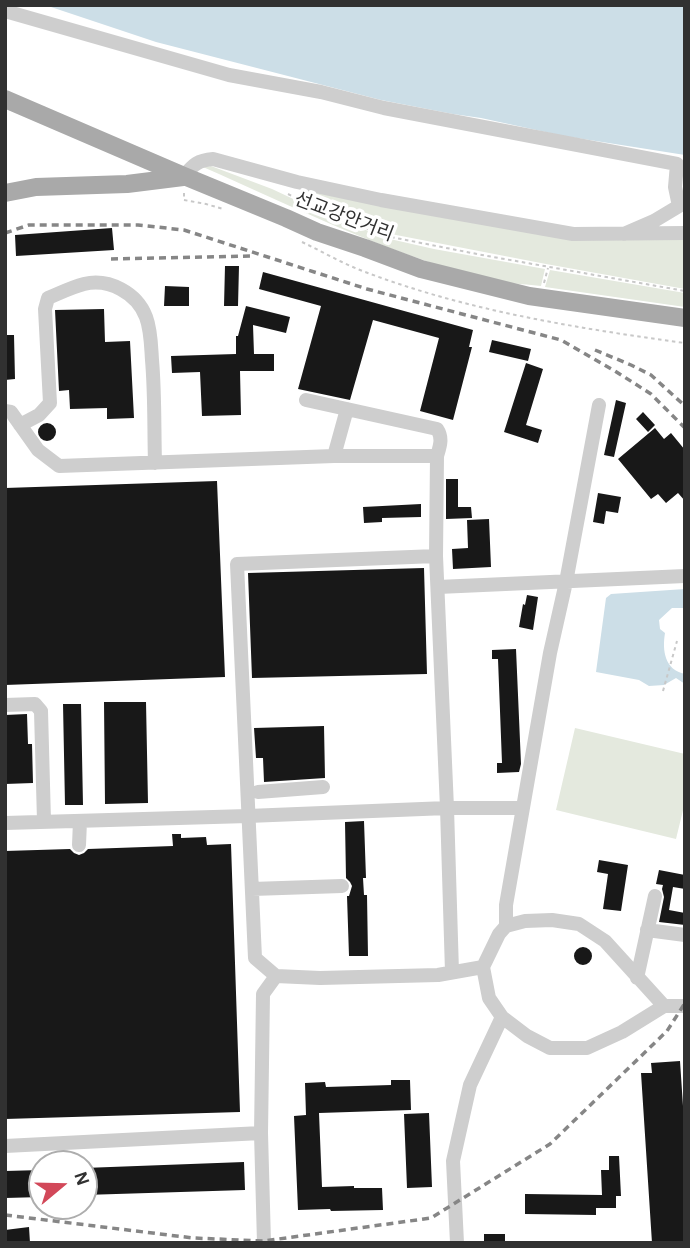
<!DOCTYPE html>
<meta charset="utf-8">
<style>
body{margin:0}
#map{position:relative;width:690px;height:1248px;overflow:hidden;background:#fff;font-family:"Alegreya Sans",sans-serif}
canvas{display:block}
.frame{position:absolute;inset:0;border:7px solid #313131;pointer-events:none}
.north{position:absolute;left:28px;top:1150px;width:70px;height:70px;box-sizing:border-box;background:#fff;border:2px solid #adadad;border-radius:50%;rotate:71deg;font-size:19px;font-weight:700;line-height:28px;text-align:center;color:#313131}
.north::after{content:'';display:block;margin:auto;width:24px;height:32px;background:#d24859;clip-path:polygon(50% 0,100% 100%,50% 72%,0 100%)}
</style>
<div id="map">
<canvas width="690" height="1248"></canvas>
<div class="frame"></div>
<div class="north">N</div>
</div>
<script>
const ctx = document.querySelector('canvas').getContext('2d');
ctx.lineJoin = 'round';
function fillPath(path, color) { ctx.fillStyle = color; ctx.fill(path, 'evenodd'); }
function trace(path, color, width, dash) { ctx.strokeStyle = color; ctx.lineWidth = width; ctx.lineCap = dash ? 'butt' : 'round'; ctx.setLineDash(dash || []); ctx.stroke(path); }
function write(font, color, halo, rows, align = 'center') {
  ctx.font = font + ' "Alegreya Sans","Noto Sans KR",sans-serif'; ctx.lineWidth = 7; ctx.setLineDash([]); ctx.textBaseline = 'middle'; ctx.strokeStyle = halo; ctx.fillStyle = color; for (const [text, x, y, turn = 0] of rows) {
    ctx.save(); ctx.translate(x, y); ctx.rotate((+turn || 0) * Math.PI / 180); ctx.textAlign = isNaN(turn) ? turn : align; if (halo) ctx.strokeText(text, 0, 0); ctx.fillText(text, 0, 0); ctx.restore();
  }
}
fillPath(new Path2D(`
 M211,166L272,189L336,219L390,239L434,249L545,269L541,286C522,284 501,283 483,278C386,253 294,207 203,167Z
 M308,191L475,220L685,238V289L546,264L391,234L339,214L312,201L307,194Z
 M550,270L685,293V307L545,287Z
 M575,728L685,754V802L676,839L556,810Z`), '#e4e9de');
fillPath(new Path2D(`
 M45,5H685V155L564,136L481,118L453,114L381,100L156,42Z
 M685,589V608H672L659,620L660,629L665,633C662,651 665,670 685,674V684L676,678L664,685L649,686L639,680L596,672L606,598L611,594Z`), '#ccdee7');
fillPath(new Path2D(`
 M112,228L114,250L16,256L15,235Z
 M225,266H239L238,306H224Z
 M263,272L473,330L469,347H472L453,420L420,411L439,338L373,320L350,400L298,389L321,306L259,289Z
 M165,286L189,287V306H164Z
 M246,306L290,317L286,333L253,325L254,354H274V371H240L241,415L202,416L200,372L172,373L171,356L236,354V336H238Z
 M104,309L105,342L130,341L134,418L107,419V408L70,409L69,390L59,391L55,310Z
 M5,335H14L15,379L5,380Z
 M492,340L531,349L528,361L489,352Z
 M526,363L543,369L526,425L542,430L538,443L504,432Z
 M616,400L626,403L614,457L604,455Z
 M643,412L655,425L648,432L636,419Z
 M38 432a9 9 0 1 1 18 0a9 9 0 1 1-18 0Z
 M655,428L664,439L671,433L685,450V501L678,493L666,503L658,494L651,499L618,459Z
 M446,479H458V507H471L472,518L446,519Z
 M217,481L225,677L5,685V488Z
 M598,493L621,497L618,513L606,511L604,524L593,522Z
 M421,504V517L382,518V522L364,523L363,507Z
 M489,519L491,567L453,569L452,549L468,548L467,520Z
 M424,568L427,674L252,678L248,573Z
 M527,595L538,597L533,630L519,627L523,604L525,605Z
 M516,649L521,764L519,772L497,773V763H502L498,659H492V650Z
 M104,702H146L148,803L105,804Z
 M63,704H81L83,805H65Z
 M27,714L28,744H32L33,783L5,784V715Z
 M324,726L325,778L264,782L263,758H256L254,728Z
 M364,821L366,878H363L364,895H367L368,956H349L347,896H349L352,886L350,882L346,878L345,822Z
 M172,834H181V838L206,837L207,845L231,844L240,1112L5,1119V851L70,849L74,853L79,855L84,853L88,849L173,846Z
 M599,860L628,865L621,911L603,909L608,874L597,872Z
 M659,870L685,875V889L673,887L669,910L685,913V925L659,922L664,897L662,889L663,885L656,884Z
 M574 956a9 9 0 1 1 18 0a9 9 0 1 1-18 0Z
 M680,1061L685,1136V1243H652L641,1073H652L651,1063Z
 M391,1080H410L411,1110L319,1113L322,1187L354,1186V1188H382L383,1210L331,1211L330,1209L298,1210L294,1116L306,1115L305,1083L325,1082L326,1087L391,1085Z
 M429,1113L432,1187L407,1188L404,1114Z
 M609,1156H619L621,1196H616V1208H596V1215L525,1214V1194L602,1195L601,1170H609Z
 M244,1162L245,1190L84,1195V1168Z
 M42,1170V1197L5,1198V1171Z
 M29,1227L30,1243H5V1230Z
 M484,1234H505V1243H484Z`), '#181818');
trace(new Path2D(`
 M184,193V200L206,204L223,209
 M288,194L337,218L391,237L482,255L685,291
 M302,242C321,251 340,262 360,270C463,310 575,328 685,343
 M544,283L548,268
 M663,691L677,641`), '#c8c8c8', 2, [3.5, 3.5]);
trace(new Path2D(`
 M5,11L229,75L321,92L384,108L677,164L675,187L679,206L654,221L624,234
 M184,176C193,165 198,160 213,159L297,182L381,200L573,234L685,233
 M306,400L437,429C443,438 440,446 437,456
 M5,411L11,412L38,450L59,466L334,456H437L436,556L447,808L248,816L5,823
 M20,425L39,415L50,403L45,309L48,298C60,293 72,287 84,284C109,278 137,293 146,317C151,330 151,345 152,360C155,394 154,429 155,463
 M334,456L347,409
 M436,556L237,564L255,958L276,976L320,978L438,975L483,967
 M438,587L685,576
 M5,705L35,704L41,711L44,821
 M258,792L323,787
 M79,845L80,821
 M252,889L342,886
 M506,926V905L550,653L566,582L599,405
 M647,930L685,935
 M452,972L447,808H523
 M637,978L655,896
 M664,1006L605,941L579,924L552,920L525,921L506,926L499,934L483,967L489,998L502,1017L527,1036L550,1048H587L622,1032L664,1006H685
 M5,1146L261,1133
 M264,1243L261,1133L263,994L276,976
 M457,1243L453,1161L470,1085L502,1017`), '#cecece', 14);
trace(new Path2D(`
 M5,99L184,176L286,218L317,232L365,248L421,269L529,296L685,318
 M5,193L36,187L127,184L183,177`), '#a9a9a9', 18);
trace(new Path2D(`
 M5,233L29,225H138L184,230L367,289L561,340L615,371L651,394L685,428
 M111,259L251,256
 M595,350L631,365L651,375L685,406
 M5,1215L193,1238L264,1241L431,1218L550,1144L667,1031L685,1003`), '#868686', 3.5, [7, 5]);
write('19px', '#313131', '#fff', [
 ["선교강안거리",344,217,21]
]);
</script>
